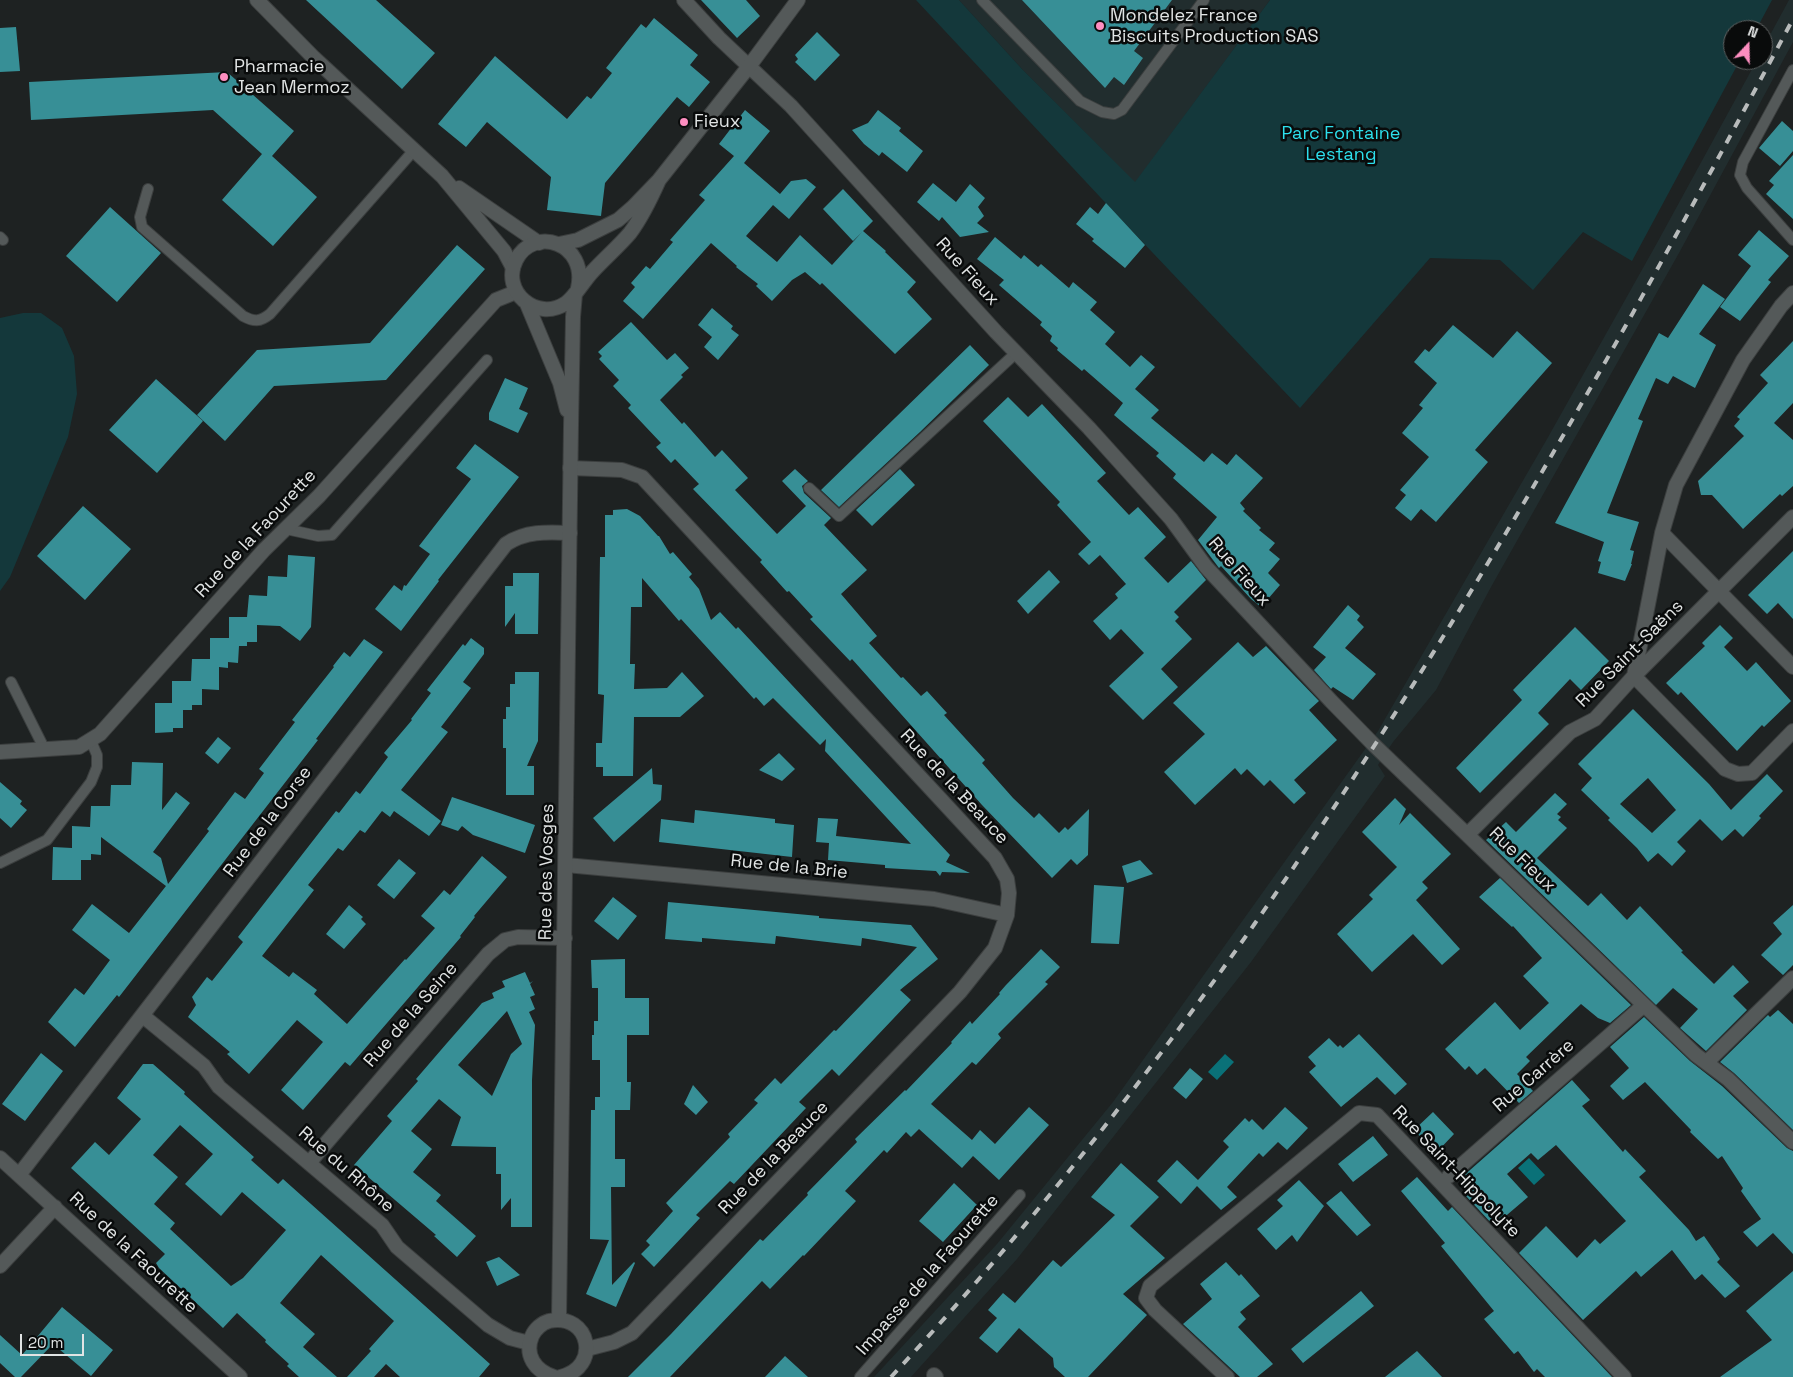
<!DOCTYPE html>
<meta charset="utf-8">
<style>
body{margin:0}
#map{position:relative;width:1793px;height:1377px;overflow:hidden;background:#1e2222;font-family:"Space Grotesk",sans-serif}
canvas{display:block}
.north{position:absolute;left:1723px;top:20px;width:50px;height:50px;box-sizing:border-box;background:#090b0b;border:1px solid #5f6262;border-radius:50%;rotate:21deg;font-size:14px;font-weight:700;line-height:20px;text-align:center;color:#e1e4e4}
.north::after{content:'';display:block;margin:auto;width:18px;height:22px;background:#fd8ec0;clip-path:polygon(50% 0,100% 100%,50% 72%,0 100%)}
.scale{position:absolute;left:20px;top:1334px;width:64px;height:22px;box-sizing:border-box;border:2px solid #e1e4e4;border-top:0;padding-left:6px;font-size:15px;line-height:18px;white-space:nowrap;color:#e1e4e4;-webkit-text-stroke:4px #090b0b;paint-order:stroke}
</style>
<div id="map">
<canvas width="1793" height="1377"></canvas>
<div class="north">N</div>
<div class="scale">20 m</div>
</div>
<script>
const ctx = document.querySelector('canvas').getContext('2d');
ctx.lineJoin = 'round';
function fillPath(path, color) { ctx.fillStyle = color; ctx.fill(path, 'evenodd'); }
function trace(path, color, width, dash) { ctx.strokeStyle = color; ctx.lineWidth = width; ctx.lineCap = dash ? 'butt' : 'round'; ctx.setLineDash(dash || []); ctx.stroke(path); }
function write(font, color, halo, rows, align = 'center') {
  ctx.font = font + ' "Space Grotesk",sans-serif'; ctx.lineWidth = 5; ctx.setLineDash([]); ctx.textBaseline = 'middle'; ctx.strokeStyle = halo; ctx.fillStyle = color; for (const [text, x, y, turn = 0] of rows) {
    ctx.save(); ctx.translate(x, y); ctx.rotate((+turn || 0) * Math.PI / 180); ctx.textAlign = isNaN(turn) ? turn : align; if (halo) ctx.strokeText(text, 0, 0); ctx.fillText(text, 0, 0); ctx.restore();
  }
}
fillPath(new Path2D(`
 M959,0H1270L1135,183L1022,69Z
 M1789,0H1793V42L1679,253L1491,587L1436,690L1393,742L1378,765L1385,776L1251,962L1017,1259L911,1377H874L997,1244L1113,1102L1378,731L1547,439L1657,243L1757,60H1763V48Z`), '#212d2e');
fillPath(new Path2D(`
 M916,0H959L1022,69L1135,182L1270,0H1772L1756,30H1733V60H1740L1632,261L1583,232L1533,290L1500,260L1430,258L1300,408L1115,213Z
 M23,313H41L62,328L74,356L77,394L68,437L10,577L0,591V318Z`), '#14383b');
fillPath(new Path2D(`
 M1225,1054L1234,1062L1217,1080L1208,1072Z
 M1529,1158L1545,1175L1534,1185L1518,1168Z`), '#0a7178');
fillPath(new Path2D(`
 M306,0H376L435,53L402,89Z
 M701,0H746L760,16L737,38Z
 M1022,0H1172L1134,51L1143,58L1124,85L1114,77L1105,88Z
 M654,18L698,55L690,65L710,82L689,107L677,97L605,183L601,216L547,210L551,177L487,122L466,147L438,124L495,56L567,119L587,96L591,99L612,73L606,68L641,24L646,28Z
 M16,27L20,71L0,72V28Z
 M817,32L840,55L815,81L795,62L798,59L795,55Z
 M227,72L294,131L272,156L317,197L273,246L222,200L262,154L213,110L31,120L29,82Z
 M745,110L770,131L744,163L780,194L791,181L806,179L816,187L789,219L773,205L746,236L777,262L800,235L832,265L862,232L853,241L823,209L843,189L873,221L863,231L886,251L885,252L916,282L907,292L932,319L895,354L822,283L820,285L805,272L792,280L772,301L756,286L758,284L736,267L737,266L711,243L643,319L623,301L635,287L631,283L646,266L650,269L673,242L670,240L705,200L699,195L734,156L719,144Z
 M878,110L901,128L899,131L923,151L907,172L882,152L879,156L864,144L852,130L868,123Z
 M1782,121L1793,131V151L1780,166L1759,148Z
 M1793,155V219L1766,194L1774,185L1769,181Z
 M933,183L956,202L970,184L985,198L978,207L984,216L977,223L989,232L960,237L942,217L939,221L917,202Z
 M1106,203L1145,245L1125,268L1092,241L1094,239L1076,224L1090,207L1098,214Z
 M110,207L161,253L117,302L66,256Z
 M1759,230L1789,256L1768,280L1771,282L1740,321L1720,307L1751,266L1738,255Z
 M995,237L1021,259L1024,255L1038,267L1041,264L1069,288L1073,282L1097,302L1090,310L1115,332L1105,344L1130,367L1141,355L1155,367L1135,389L1159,410L1151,418L1204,462L1212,453L1227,465L1236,454L1263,478L1240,503L1245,509L1243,511L1261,528L1259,530L1275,543L1269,550L1280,559L1268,573L1280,585L1261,607L1251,599L1221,566L1219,568L1198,540L1217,517L1173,478L1176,474L1156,456L1159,453L1114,415L1123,403L1084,369L1082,371L1057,350L1058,348L1050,341L1052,336L1040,325L1042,322L999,285L1004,280L977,259Z
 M457,245L485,269L386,380L274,386L225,441L197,415L257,350L370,343Z
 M1703,284L1725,299L1699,334L1716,345L1695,388L1673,376L1668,384L1656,378L1638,419L1643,421L1607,513L1639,522L1630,550L1634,551L1631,564H1632L1625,581L1598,573L1601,562L1598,561L1604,542L1555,523L1659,333L1668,338Z
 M712,308L733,326L731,329L739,335L718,360L704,347L712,337L698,325Z
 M631,322L667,360L675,353L689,368L681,375L683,377L660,400L682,424L684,422L715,457L722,450L748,478L735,490L777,534L806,506L782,481L795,469L808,481L802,486L804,493L831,518L824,525L867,570L841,594L877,636L869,643L901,678L903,677L921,696L927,691L947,713L944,715L985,760L982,763L1013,798L1034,818L1039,813L1059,833L1065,827L1068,830L1089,809L1088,855L1077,865L1071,859L1052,878L982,805L852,659L850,661L810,619L813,617L789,591L787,592L760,562L762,560L693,489L699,484L675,459L671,463L656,447L661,443L628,408L631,405L613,386L619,380L599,359L602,356L598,352Z
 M1453,325L1493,358L1517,331L1552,363L1475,450L1488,462L1436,522L1421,509L1411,521L1395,508L1406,495L1400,490L1429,457L1402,433L1423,408L1419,405L1437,383L1414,362L1425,349L1429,352Z
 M1793,341V403L1774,423L1793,440V486L1782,496L1780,494L1743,529L1712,495H1701L1698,481L1744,436L1734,426L1740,419L1737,417L1768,383L1760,375Z
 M970,345L989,365L920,432L839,507L821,490Z
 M505,378L528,388L519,409L528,413L518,433L489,420V413Z
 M156,379L203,421L157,473L109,430Z
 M1008,397L1028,417L1042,404L1106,473L1097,481L1129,515L1138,507L1166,537L1144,558L1168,583L1191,561L1206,580L1174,612L1179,617L1175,621L1192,639L1161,669L1178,687L1143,720L1109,686L1144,653L1121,629L1110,640L1093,621L1118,598L1115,594L1126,584L1100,555L1089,565L1078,554L1091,542L1057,505L1060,502L983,421Z
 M475,444L519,477L438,580L439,581L401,631L375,609L394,585L402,591L404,585L406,586L430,554L419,546L471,479L456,468Z
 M900,469L915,485L872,526L856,510Z
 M83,506L131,549L85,600L37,556Z
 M627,509L640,516L658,536H659L670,554L673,552L692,574L689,577L699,589L711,620L720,612L736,629L738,627L950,855L946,862L970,873L942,872L940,876L936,871L885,868V865L828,860L829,843L816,842L818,818L838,819L836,836L911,844L825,751L826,739L820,745L773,698L764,706L756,697L754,699L681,619L679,621L642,578V607H631L630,664H635L634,689L667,688L682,672L704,696L680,717H634L633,776H603V767H596V743H602L604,695L598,694L600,557H605V515H613V510Z
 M1793,551V619L1778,603L1767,614L1748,595Z
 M288,555L315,557L311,627L300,641L280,626L257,625V642H247V646H239L238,663L228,662V668L219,667V690L202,689V705H192V710H183V728H173V732L155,733V703H172V681H191L192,659H210V638H229V617H247L249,595L267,596L268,576L287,577Z
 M1049,570L1060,582L1028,614L1017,601Z
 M513,573H539L538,634H515V613L505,627V586H513Z
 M1348,605L1360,616L1357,620L1364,627L1345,648L1376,674L1353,700L1333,687L1331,689L1314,670L1326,657L1313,647Z
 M1720,625L1733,638L1724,647L1747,671L1756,662L1791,701L1764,727L1762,725L1737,751L1681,692L1678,695L1666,683L1705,646L1702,643Z
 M1575,627L1609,661L1581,690L1570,679L1538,713L1549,724L1480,793L1456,768L1522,700L1513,690Z
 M471,638L484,648V654L463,682L471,688L441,727L448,732L401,790L441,821L429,836L394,811L390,817L382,811L365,833L360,830L343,851L338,848L308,885L314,890L262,956L289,977L293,972L317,990L314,994L347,1024L405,959L406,960L435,928L421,916L444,890L450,895L482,856L507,877L474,916L475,917L460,936L461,937L350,1066L345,1062L303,1110L281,1090L323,1042L297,1020L249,1074L227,1054L230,1052L188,1017L196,1005L192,997L207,977L212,981L243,942L238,937L336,811L339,813L356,791L360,794L388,757L384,753L412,720L411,719L431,693L427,690L463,644L465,646Z
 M364,639L383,652L316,739L318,740L119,997L117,995L75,1047L48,1022L75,988L84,995L110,960L72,930L92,904L129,933L166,886L101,837V855L91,854V860H81V880H52L53,847L72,848V826L90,827L91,806H110L111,785H131L132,762L163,763L162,810L176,792L190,803L153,852L161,858L168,884L209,831L207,829L235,792L245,799L264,773L259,769L295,722L292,720L334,667L333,666L344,652L350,657Z
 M1238,642L1253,657L1266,646L1319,701L1309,710L1337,740L1294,780L1306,793L1294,804L1270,780L1264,786L1247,769L1241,775L1235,768L1195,805L1164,772L1205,734L1173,703Z
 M515,672H539L538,741L527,766H534V795H506V748H503V719H506V707H510V684H515Z
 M1633,709L1709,784L1731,810L1767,774L1783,791L1759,816L1761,818L1743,837L1735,829L1722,841L1700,819L1677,842L1686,851L1672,866L1658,853L1648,862L1637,848L1608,820L1610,818L1581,790L1592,778L1578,764ZM1648,778L1676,810L1652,833L1620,804Z
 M218,737L231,748L218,764L205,753Z
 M779,753L795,769L782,781L759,770Z
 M652,768L653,784L662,785L661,800L614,842L593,818Z
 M0,782L22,801L20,804L27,810L11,828L0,818Z
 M1555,793L1567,804L1557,814L1561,817L1558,820L1567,828L1537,858L1588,906L1601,893L1627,920L1640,906L1683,951L1681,952L1714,984L1733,965L1749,982L1733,996L1747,1010L1706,1051L1680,1028L1698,1009L1673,988L1656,1005L1486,840L1506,822L1516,832Z
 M452,797L535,825L525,853L473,835L462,826L458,831L441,825Z
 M1395,798L1406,809L1399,825L1410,813L1451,854L1422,882L1428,888L1416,900L1460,949L1442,965L1413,934L1372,972L1337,934L1373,899L1369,895L1397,867L1362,832Z
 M695,810L775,819V823L794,825L792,857L659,842L661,819L694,823Z
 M399,859L416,873L394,899L377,885Z
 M1140,860L1153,874L1127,883L1122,866Z
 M1500,878L1631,1005L1610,1023L1598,1018L1581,1004L1526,1057L1530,1061L1517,1074L1533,1091L1519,1103L1485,1068L1477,1075L1469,1066L1465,1070L1445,1049L1495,1002L1520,1030L1549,1003L1523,976L1542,958L1513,926L1512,927L1479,897Z
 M1094,885L1124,887L1119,944L1091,943Z
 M613,897L637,916L618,940L594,921Z
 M668,902L819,916V918L911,925L938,959L900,990L911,1000L839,1076L832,1069L799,1102L806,1108L734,1184L730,1181L696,1215L700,1218L654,1267L641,1254L650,1245L646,1241L673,1211L666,1203L730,1137L728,1134L758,1103L754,1100L775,1078L781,1084L834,1030L836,1031L917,947L862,938L861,946L776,936L775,944L702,938V942L665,939Z
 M349,905L363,917L361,919L366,924L344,949L326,934Z
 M1793,905V965L1783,975L1761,955L1782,934L1773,923Z
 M1041,949L1060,967L1045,982L1048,984L998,1034L1001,1038L976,1065L972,1062L931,1104L972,1140L980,1130L995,1144L1029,1107L1049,1125L999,1180L973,1156L962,1168L919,1129L911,1137L906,1132L887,1153L884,1150L845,1191L856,1201L804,1256L803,1255L770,1289L762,1281L670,1377H628L671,1334L760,1239L763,1241L808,1195L807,1193L857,1142L855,1139L905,1090L906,1091L952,1043L951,1042L970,1021L972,1024L1000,994L999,993L1006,985Z
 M625,959V998H649V1035H627V1082H631L630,1110H615V1159H625V1187H611L612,1285L634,1262L635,1263L616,1307L586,1294L609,1240L590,1239L591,1110H595V1097H600V1060H592V1035H594V1021H598V988H592L591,960Z
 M525,972L530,983L533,981L530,984L535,995L530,997L535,1009L529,1012L535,1025L532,1080V1227H511V1198L501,1210V1174H496V1147L451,1146L461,1117L439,1099L411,1131L432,1149L413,1172L441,1195L436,1201L476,1236L457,1257L434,1236L436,1235L354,1165L392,1121L387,1116L418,1081L416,1079L447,1043L482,1003L494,998L492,993L505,987L502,981ZM507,1011L522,1044L511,1054L492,1096L458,1065Z
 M1778,1010L1793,1024V1130L1734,1073L1720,1062L1768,1015L1770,1017Z
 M1644,1017L1690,1061L1722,1086L1787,1148L1793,1151V1254L1773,1233L1757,1247L1743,1232L1761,1219L1741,1191L1743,1188L1722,1156L1718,1159L1690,1132L1691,1130L1645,1082L1623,1100L1610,1086L1629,1068L1610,1047Z
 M1359,1034L1407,1084L1395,1095L1377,1077L1341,1107L1309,1072L1316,1066L1308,1057L1329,1038L1338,1047L1340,1045L1343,1048Z
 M41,1053L63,1071L25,1121L2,1104Z
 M143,1064H153L185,1092L184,1094L254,1157L251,1160L278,1184L283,1179L490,1364L479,1377H400L386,1364L374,1377H347L371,1351L369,1349L394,1321L321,1255L280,1303L315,1334L303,1347L337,1377H299L287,1366L289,1364L265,1342L266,1340L237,1313L223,1328L159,1268L156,1263L165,1254L71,1168L95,1142L109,1155L141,1119L117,1098ZM180,1125L213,1154L185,1184L221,1216L242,1192L286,1230L243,1278L231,1286L170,1229L175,1223L154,1204L178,1177L153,1155Z
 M1190,1068L1203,1079L1186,1099L1173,1088Z
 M1572,1080L1590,1100L1582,1106L1623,1152L1625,1149L1646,1171L1639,1177L1689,1230L1696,1241L1704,1236L1720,1259L1717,1262L1740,1286L1725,1298L1702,1274L1695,1280L1672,1250L1641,1277L1636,1271L1583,1320L1519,1253L1546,1226L1577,1258L1595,1239L1600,1244L1626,1221L1556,1145L1538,1160L1531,1153L1507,1174L1528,1197L1494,1226L1466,1196L1473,1190L1461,1178Z
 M693,1085L708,1102L696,1115L684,1104Z
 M1285,1107L1308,1128L1287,1150L1278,1142L1263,1157L1259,1153L1227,1187L1237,1197L1221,1210L1197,1186L1181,1204L1157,1181L1177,1160L1198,1180L1229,1147L1223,1141L1245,1118L1249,1122L1252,1119L1263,1130Z
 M1433,1112L1454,1134L1436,1153L1414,1130Z
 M1373,1136L1388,1155L1353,1182L1338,1164Z
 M1121,1163L1159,1197L1130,1226L1165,1258L1123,1294L1147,1315L1088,1377H1065L1054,1367L1053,1358L1019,1328L997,1353L979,1338L997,1318L988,1310L1003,1293L1015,1303L1053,1260L1061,1267L1115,1215L1091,1197Z
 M1417,1177L1448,1211L1452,1207L1612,1377H1545L1537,1369L1534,1372L1518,1351L1514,1354L1484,1319L1494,1311L1441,1246L1445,1243L1401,1191Z
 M1299,1180L1324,1206L1297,1242L1292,1235L1276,1250L1257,1229L1283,1206L1277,1200Z
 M954,1183L977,1205L943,1242L919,1221Z
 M1341,1191L1371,1225L1357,1236L1326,1203Z
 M499,1257L520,1275L497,1286L486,1262Z
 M1226,1262L1239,1276L1241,1274L1260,1296L1240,1312L1246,1319L1238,1327L1273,1364L1257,1377H1240L1183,1324L1212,1299L1200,1284Z
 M1793,1271V1377H1720L1772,1340L1746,1311Z
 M1361,1291L1374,1306L1303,1363L1291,1349Z
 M62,1307L113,1350L91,1376L53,1344L21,1377H15L0,1363V1335L22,1355Z
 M1417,1351L1442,1377H1385Z
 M785,1356L808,1377H765Z`), '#378f96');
const service = new Path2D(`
 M982,0L1080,101L1102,112L1114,114L1122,110L1204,0
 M1793,70L1743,162L1740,175L1747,188L1793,240
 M148,189L140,217L142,227L243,316C254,322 260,322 270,314L415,149
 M0,237L3,240
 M809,488L839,516L1016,353
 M286,529L318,536L332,535L487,360
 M11,682L45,750
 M0,863L47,840L91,782L97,767V755L91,741
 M860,1377L1020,1195`);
const minor = new Path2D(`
 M257,0L314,58L442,176L504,251L513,268
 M684,0L719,38L791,106L996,332L1089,428L1171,519L1206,567L1331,701L1375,746L1696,1055L1728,1079L1793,1142
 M459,188L539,243
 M570,468L622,470L642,477L995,858L1007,879L1009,893L1007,915L995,948L960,992L632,1333L614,1342L587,1349
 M1662,533L1793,667
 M1634,676L1662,533L1676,485L1743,360L1781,306L1793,293
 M1634,676L1725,769L1738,774L1752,773L1793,731
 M0,752L79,747L100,734L264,550L319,496L496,300L516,292
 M1468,834L1570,732L1595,719L1634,676L1793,517
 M566,865L934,899L1007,915
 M143,1016L204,1066L219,1087L382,1225L397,1247L488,1325L510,1338L529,1343
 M1707,1062L1793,978
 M0,1158L240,1377
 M309,1163L488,954L505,940L518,937L565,938
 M19,1175L506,544C526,531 546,532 570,533
 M1449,1176L1644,1005
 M0,1266L55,1207
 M934,1375L936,1377
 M1227,1377L1155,1310L1146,1298L1150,1286L1359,1113L1377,1115L1624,1377`);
const tertiary = new Path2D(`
 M559,244L578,240L618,220L633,207L659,180L750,65L798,0
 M578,288C588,243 534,225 516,260C500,291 537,323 566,303C575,297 584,280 593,271C605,258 618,247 630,233C642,217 651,198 659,180
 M527,304L560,383L567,410
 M559,1319L571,426L573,317L575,294
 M554,1377C535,1371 524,1355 532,1336C535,1329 542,1323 549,1321C590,1312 602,1368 560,1377`);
trace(service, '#3c3f3f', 12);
trace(minor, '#3c3f3f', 16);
trace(tertiary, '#3c3f3f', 16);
trace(service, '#545959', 10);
trace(minor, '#545959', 14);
trace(tertiary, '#545959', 14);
trace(new Path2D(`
 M891,1377C1264,976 1537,499 1793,19`), '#b8bbbb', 4, [9, 9]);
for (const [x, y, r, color] of [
 [1100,26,5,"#fd8ec0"],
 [224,77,5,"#fd8ec0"],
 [684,122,5,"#fd8ec0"]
]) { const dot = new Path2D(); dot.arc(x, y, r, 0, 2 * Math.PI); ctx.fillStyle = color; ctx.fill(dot); trace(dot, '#090b0b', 2); }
write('18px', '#e1e4e4', '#090b0b', [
 ["Mondelez France",1110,16],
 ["Biscuits Production SAS",1110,37],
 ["Pharmacie",234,67],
 ["Jean Mermoz",234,88],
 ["Fieux",694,122]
], 'left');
write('18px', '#2ddfec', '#090b0b', [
 ["Parc Fontaine",1341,134],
 ["Lestang",1341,155]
]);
write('18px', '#e1e4e4', '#090b0b', [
 ["Rue Fieux",967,272,48],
 ["Rue de la Faourette",256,534,-47],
 ["Rue Fieux",1239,572,49],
 ["Rue Saint-Saëns",1630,654,-45],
 ["Rue de la Beauce",954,787,47],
 ["Rue de la Corse",268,822,-53],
 ["Rue Fieux",1522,860,44],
 ["Rue de la Brie",789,867,6],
 ["Rue des Vosges",547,872,-89],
 ["Rue de la Seine",411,1015,-49],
 ["Rue Carrère",1534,1076,-41],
 ["Rue de la Beauce",774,1158,-46],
 ["Rue du Rhône",346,1170,41],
 ["Rue Saint-Hippolyte",1456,1172,46],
 ["Rue de la Faourette",133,1253,43],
 ["Impasse de la Faourette",928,1275,-49]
]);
</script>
